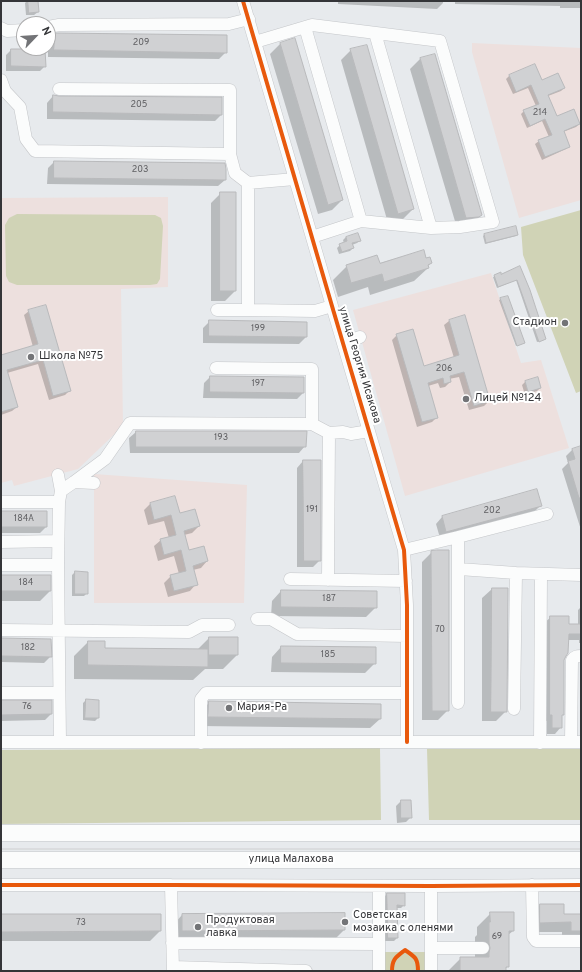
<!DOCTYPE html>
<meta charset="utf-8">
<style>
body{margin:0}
#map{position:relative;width:582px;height:972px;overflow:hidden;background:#e7eaed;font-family:Overpass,sans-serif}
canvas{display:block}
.frame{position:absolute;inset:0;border:2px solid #343538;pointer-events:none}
.north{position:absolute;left:16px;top:16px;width:40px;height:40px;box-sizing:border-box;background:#fff;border:1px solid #aeaeaf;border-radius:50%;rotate:65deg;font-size:11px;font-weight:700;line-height:16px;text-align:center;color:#343538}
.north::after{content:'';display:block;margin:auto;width:14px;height:18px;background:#737477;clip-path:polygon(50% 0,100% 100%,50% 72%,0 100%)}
</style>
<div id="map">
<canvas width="582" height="972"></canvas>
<div class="frame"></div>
<div class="north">N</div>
</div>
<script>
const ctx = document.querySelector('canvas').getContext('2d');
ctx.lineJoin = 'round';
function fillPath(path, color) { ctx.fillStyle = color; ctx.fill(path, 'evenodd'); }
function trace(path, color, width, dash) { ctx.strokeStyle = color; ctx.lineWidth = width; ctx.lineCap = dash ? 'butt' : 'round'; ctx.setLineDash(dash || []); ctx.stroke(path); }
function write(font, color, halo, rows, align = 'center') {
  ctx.font = font + ' Overpass,sans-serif'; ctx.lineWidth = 4; ctx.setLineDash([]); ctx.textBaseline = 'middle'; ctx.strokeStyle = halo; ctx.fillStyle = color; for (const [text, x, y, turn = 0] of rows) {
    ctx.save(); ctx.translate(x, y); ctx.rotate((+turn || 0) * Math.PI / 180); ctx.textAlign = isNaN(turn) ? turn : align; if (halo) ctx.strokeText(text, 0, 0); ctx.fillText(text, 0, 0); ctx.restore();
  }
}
fillPath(new Path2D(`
 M472,43L581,48V200L519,218L472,52Z
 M168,197V287L121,289L123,426L78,469L14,486L12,480L1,483V198Z
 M491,273L521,363L541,360L569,448L405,496L353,310Z
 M94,474L247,485L244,603H94Z`), '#ede0de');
fillPath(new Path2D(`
 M581,210V391L576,393L523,255L521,227Z
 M17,214L155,215L161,218L163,226L160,279L157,284L150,285H17L9,282L6,276L5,225L9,218Z
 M380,748L381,820L1,824V750Z
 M427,749H581V820H429Z
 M385,952H427V971H385Z`), '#d0d3b6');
fillPath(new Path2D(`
 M27,1H37L38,12L34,15H26L25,3Z
 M338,1H443V3L437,9L338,4Z
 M455,1H581V8H560V6L455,4Z
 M55,34L226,52L219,59L48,57V41Z
 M295,39L342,200L332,210L318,214L270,54L280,44Z
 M11,50L45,66L40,71H6V55Z
 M351,50L413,209L403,219L388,223L341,60Z
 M435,55L481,215L472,225L457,228L410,69L420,59Z
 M535,66L541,81L564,88L561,91L548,96L556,118L579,124L576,127L563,132L569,146L566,149L542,160L535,144L539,141L549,137L542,121L527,128L521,114L524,111L536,106L528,88L513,94L506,79L509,76Z
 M53,96L222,114L215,121L47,119V103Z
 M54,162L225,180L218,186L47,184L48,168Z
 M221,193L235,291L225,301H211V203Z
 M484,235H517L516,236L485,244L483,236Z
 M346,237L360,240L357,243L352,245L353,248L350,251L339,254L337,248L340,245L344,243L343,240Z
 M426,259L431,263L427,267L428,268L414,281L370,295L368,287L338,297L333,280L347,266L379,265Z
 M520,268L544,340L537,342L516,280L497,288L493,277L500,274L501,275Z
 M501,299L524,343L522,344L516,346L499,300Z
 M29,311L70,390L65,395L49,400L38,364L7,373L17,407L12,411L1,415V353L2,356L33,347L24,315Z
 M210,321L306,323V337L299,344L203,343V328Z
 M449,321L489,401L484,406L469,410L459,377L449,379L450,382L445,387L440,388L438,383L428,386L437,417L432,422L417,427L392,340L397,335L423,367L454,358L444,325Z
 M210,377L304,392L297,399L203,398L204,383Z
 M537,378L540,388L537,391L525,395L522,385L525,382Z
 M136,432L305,446L299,453H130L129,438Z
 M581,447V530L562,469L568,463L566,456L572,450Z
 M303,461L320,560L313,567H297V468Z
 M150,504L179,514L199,526L192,533L184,535L188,551L207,561L201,568L193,570L196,584L190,591L168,597L164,583L171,576L179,574L174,556L158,561L154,546L161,540L169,538L164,521L148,525L144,510Z
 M541,505L534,512L440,538L436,524L442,517Z
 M1,512L46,527L40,533H1Z
 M432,552L448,710L438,720H422V562Z
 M75,572L87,593L84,596H72V575Z
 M1,576H50V591L40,601H1Z
 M492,589L506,711L496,721H482V598Z
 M281,591L376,607L366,617L271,616L272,601Z
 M581,607V643H579V640H567L564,660L563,714L561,716V727L555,734H547V721H544V623L551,617L568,625H578V610Z
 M209,638L237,655L223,669H205L193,680L74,679V656L88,642L104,649L197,650Z
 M1,639L51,656L44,663L1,662Z
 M281,647L375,663L365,673L271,672L272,657Z
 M86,700L98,718L95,721L83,720V703Z
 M1,702L51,714L45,720L1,721Z
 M209,703L380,719L370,728L199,726V713Z
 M401,801L411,817L406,822L397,823L396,806Z
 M387,894L404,905L401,908H396L397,938L394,941H385L384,897Z
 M540,905L563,915H581V941H562V932H531L530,915Z
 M491,913L513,931L508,935V966L505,969V971H448L461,958H475V937L477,935V927Z
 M344,914V930L334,940L173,941V925L182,915Z
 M1,915H160V931L150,941H1Z`), '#0003');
const building = new Path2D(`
 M28,1H38L39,12L29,13Z
 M55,33L227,35V53L54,50Z
 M295,38L343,200L328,205L280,43Z
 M367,45L414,209L398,214L350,49Z
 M11,49H45L46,67L11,66Z
 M435,54L482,215L479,217L466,218L420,58Z
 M535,64L542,80L558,73L565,88L548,95L557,116L574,109L580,124L564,131L570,147L545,157L538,140L552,135L545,119L530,126L523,110L539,104L531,85L516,92L509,75Z
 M53,95L59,96L222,97V115L53,112Z
 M54,161L225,163L226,169V180L54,178Z
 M220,192H236V291H220Z
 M516,226L518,235L486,243L484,234Z
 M358,233L361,241L352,243L354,248L342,252L339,244L347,241L346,237Z
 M424,250L426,258L430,257L432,263L428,265L429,268L384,282L382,274L351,283L346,265L377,255L380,263Z
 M520,266L530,290L546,339L539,342L517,280L498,287L494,275L501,272V274Z
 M508,296L525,343L517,346L500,298Z
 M46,305L71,391L53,396L43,360L7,370L18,407L1,412V355L38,344L28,310Z
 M465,315L490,401L474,406L464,372L450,376L451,382L444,384L443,378L428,383L438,418L422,422L396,334L413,329L424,366L459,355L449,320Z
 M209,320L307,322V337L209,336Z
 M210,376L304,377V393L210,392Z
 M538,377L541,388L528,392L525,381Z
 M136,431H307L306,447H136Z
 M581,446V498H579L568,461L575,459L572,449Z
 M303,460H321V561H304Z
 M537,489L542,506L446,532L442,516Z
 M175,496L180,513L195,509L200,526L184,531L189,550L204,546L208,561L193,566L198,585L174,591L170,575L186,571L181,550L164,555L160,539L176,535L171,515L154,520L150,503Z
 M1,511H47V527H1Z
 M437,550H449V711H432L431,551Z
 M75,571L88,572V594H75Z
 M1,575H51V591H1Z
 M492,588H508L507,712H491Z
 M281,590L377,591V608L281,607Z
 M550,616H569V624H581V634H569L568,653L566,656L564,660V715H562V728H552V715H550Z
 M209,637H238V655H209Z
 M1,638L51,639L52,657L1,656Z
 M88,641H105V648L208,649V667L88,665Z
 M281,646L376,647V664L281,663Z
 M86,699L99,700V718H85Z
 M1,700H52V714L1,715Z
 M209,701L381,704V719L208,717Z
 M401,800H411L412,818H401Z
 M387,893H405V906L397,905L398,938H388Z
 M540,904H564V914H581V931H571V922L540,923Z
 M490,912H514V931H509V967H506V971H460V957H489V953L490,948L489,943V922H490Z
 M345,913V930L182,931V914Z
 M1,914H161V931L1,932Z`);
fillPath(building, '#d0d1d3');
trace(building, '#b9babc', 1);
const minor = new Path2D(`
 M243,1L332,306L404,550L407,605V742
 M48,27L59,25L229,24L249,19
 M305,27L361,221
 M1,28L7,31L24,30
 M375,33L431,228
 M255,42L312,25L440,41L493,222L460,227L431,228L361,221L312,237
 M1,80L5,91L20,107L26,139L35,151L230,154V90L59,89
 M248,183L295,179
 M217,310H248V183L235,173L230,154
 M248,310L315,311L332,306
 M343,343L360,337
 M216,368L312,369V424
 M58,475L61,491
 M74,482L94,483
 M1,502H59L58,565L60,742
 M59,502L61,491L74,482L105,459L130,423L312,424L329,433
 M458,537L547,514
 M1,542L58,541
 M404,550L458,537V703
 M1,565H58
 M459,569L516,573L581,575
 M290,579L406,581
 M328,580L329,433L343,432L351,434L369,431
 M257,619H271L297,634L407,636
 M1,630L189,632L202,625H229
 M1,693H59
 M514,709L516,573
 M1,742H581
 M571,742L572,660C575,656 577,656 581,656
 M201,743V699L206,693H406
 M540,743L541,574
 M1,885H171L431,886L581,885
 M171,885L173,971
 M532,885L533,937L536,941H581
 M172,943L379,944
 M431,948H483
 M173,967L306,971
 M379,971V886
 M431,971V886`);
const major = new Path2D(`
 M1,833H581
 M1,860H581`);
trace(minor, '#c4c6c9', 13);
trace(major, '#c4c6c9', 17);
trace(minor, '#fbfcfc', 12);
trace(major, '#fbfcfc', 16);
trace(new Path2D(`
 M1,849H581`), '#cecfd0', 1);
trace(new Path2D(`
 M243,1L332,306L404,550L407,605V742
 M1,885H171L431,886L581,885
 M392,971C392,959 396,957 405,950C415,957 418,958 418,971`), '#e8590c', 4);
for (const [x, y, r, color] of [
 [565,323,4,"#737477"],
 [31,357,4,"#737477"],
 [466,399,4,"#737477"],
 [229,708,4,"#737477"],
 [345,922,4,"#737477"],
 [198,927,4,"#737477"]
]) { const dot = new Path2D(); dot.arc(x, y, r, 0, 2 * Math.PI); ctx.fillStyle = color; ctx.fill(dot); trace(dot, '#fff', 1.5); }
write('9px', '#5e5e61', null, [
 ["209",141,43],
 ["205",139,105],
 ["214",540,113],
 ["203",140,170],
 ["199",258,329],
 ["206",444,369],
 ["197",258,384],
 ["193",221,438],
 ["191",312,510],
 ["202",492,511],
 ["184А",24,519],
 ["184",26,583],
 ["187",329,599],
 ["70",440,630],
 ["182",28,648],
 ["185",328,655],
 ["76",27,707],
 ["73",81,923],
 ["69",497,937]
]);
write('11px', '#343538', '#fff', [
 ["Стадион",557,323,"right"],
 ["Школа №75",39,357],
 ["Лицей №124",474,399],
 ["Мария-Ра",237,708],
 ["Советская",353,916],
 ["мозаика с оленями",353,929],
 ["Продуктовая",206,921],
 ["лавка",206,934]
], 'left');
write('11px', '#343538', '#fff', [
 ["улица Георгия Исакова",359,365,73],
 ["улица Малахова",291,860]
]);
</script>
